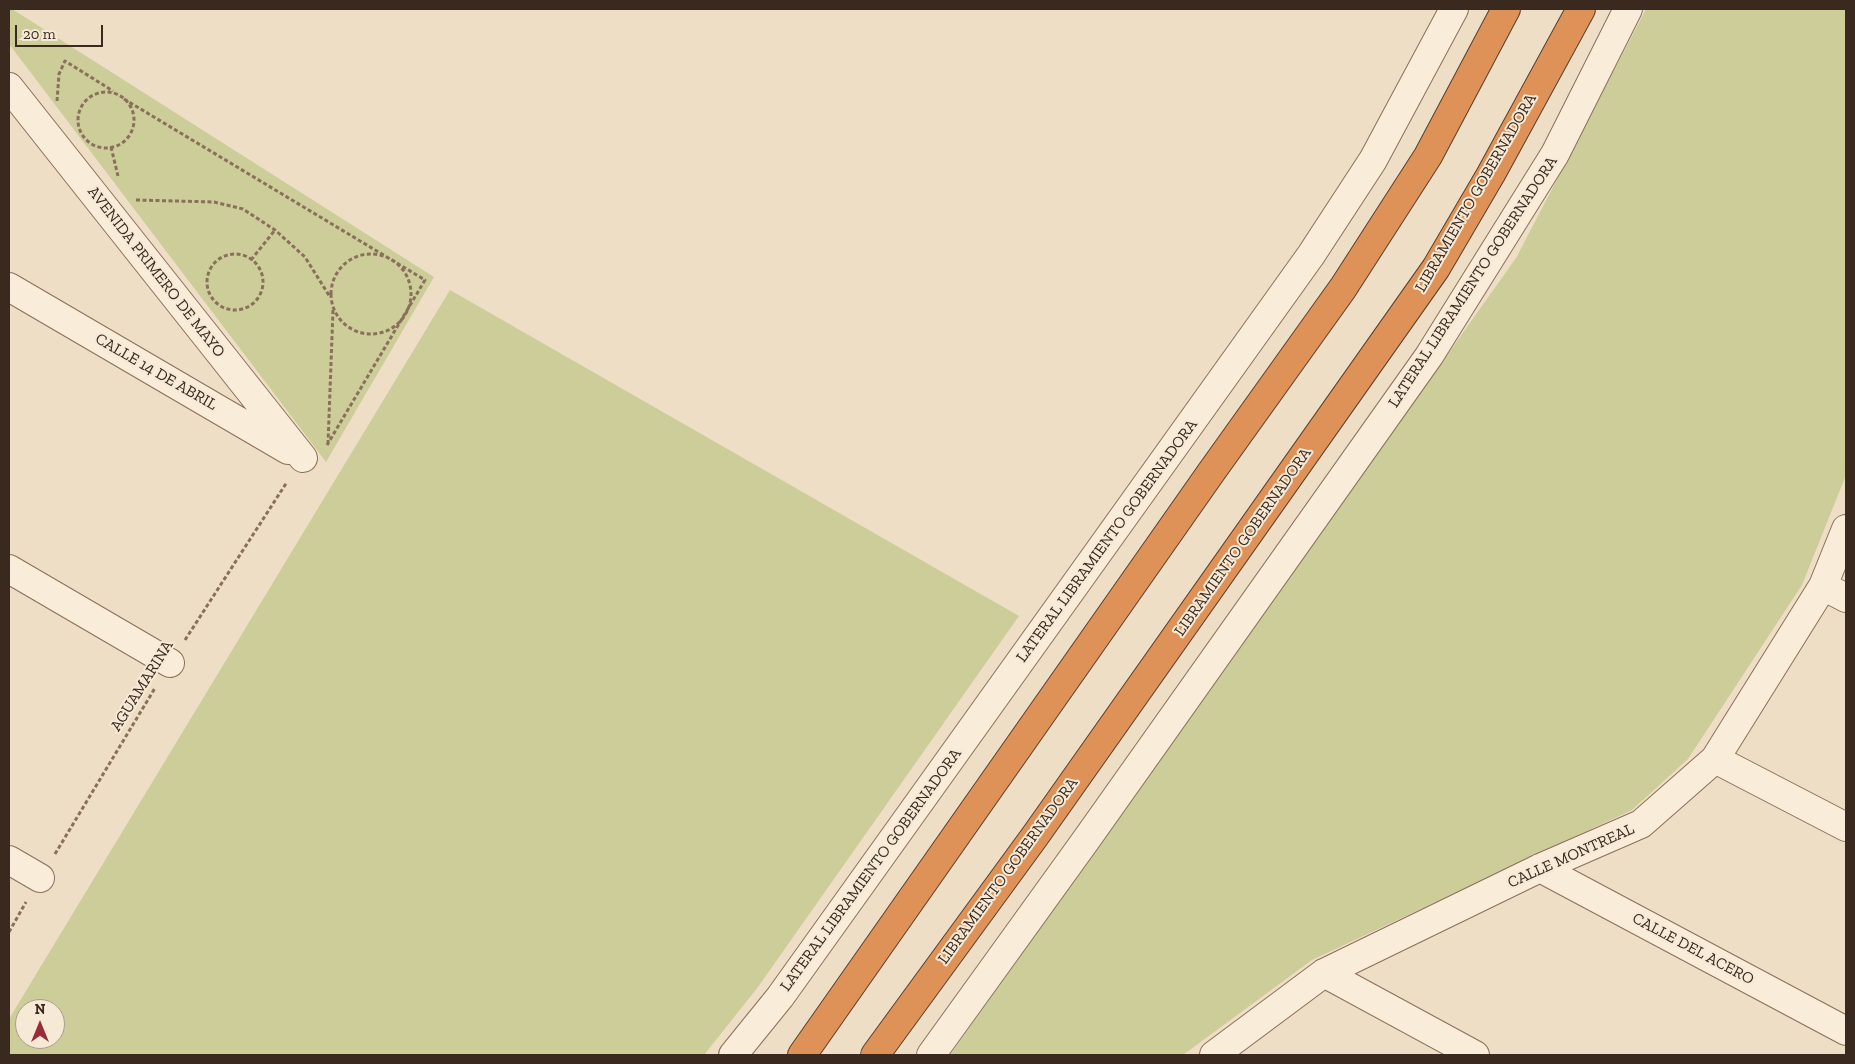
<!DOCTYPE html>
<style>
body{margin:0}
#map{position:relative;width:1855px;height:1064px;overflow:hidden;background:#efdec6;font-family:"Zilla Slab",serif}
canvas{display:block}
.frame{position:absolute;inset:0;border:10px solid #3a291f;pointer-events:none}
.north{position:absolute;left:15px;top:999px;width:50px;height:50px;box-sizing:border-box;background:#f6e9d5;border:1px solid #ab9c8c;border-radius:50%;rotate:0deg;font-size:14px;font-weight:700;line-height:20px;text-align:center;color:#3a291f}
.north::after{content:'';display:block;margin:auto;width:18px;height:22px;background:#9a2b38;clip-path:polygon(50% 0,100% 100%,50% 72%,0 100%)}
.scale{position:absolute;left:15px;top:25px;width:88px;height:22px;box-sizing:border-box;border:2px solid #3a291f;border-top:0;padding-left:6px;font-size:15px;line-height:18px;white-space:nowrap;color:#3a291f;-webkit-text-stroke:4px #f6e9d5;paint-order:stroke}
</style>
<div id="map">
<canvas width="1855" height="1064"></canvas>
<div class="frame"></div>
<div class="north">N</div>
<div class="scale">20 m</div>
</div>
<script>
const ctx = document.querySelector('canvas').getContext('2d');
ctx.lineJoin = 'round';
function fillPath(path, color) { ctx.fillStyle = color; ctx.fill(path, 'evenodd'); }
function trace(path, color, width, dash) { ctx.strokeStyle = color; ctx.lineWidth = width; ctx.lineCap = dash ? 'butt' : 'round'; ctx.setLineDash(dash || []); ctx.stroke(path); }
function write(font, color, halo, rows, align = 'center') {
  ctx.font = font + ' "Zilla Slab",serif'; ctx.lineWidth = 4; ctx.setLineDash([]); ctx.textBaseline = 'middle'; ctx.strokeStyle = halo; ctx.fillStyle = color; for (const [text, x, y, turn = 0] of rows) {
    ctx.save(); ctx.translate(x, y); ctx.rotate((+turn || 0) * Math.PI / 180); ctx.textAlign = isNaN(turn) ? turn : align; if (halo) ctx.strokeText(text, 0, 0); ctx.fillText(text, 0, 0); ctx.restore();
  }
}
fillPath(new Path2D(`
 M9,9H12L434,277L326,462L9,44Z
 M1646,9H1846V475L1802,585L1688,759L1632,810L1312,960L1183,1055H950L1516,258Z
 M450,290L1019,616L758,987L704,1055H9V1019ZM25,1009H55V1039H25Z`), '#cdcd99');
const minor = new Path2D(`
 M9,87L303,458
 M9,287L288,450
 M9,569L170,663
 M1823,586L1846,598
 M1715,759L1846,827
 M9,860L40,878
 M1540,868L1846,1031
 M1324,973L1475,1055
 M733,1055L780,997L1311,255L1373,160L1454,9
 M931,1055L1086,840L1429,356L1555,154L1628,9
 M1214,1055L1324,973L1540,868L1641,824L1715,759L1823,586L1846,529`);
const highway = new Path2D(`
 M802,1055L1212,471L1343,288L1428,156L1506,9
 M875,1055L1035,836L1436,268L1491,174L1581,9`);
trace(minor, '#8a6f5b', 30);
trace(highway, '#583d2f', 30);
trace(new Path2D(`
 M78 120a28 28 0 1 1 56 0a28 28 0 1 1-56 0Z
 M124,99L425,280L327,445
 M57,101L59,74L65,61L113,91
 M111,147L118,176
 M136,200L214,202L243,209L275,230L305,257L330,297
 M331 294a40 40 0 1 1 80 0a40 40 0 1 1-80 0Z
 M207 282a28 28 0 1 1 56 0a28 28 0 1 1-56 0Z
 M251,260L275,230
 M328,444L333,310
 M185,640L287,482
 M55,854L155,688
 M9,932L26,902`), '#8a6f5b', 3, [4, 2.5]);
trace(minor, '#f9ecd9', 28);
trace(highway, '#de9257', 28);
write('16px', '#3a291f', '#f6e9d5', [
 ["LIBRAMIENTO GOBERNADORA",1476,193,-60],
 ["AVENIDA PRIMERO DE MAYO",156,272,52],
 ["LATERAL LIBRAMIENTO GOBERNADORA",1473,282,-57],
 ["CALLE 14 DE ABRIL",156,372,30],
 ["LATERAL LIBRAMIENTO GOBERNADORA",1107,541,-54],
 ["LIBRAMIENTO GOBERNADORA",1243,542,-55],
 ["AGUAMARINA",142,686,-58],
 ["CALLE MONTREAL",1571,856,-24],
 ["LATERAL LIBRAMIENTO GOBERNADORA",871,870,-54],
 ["LIBRAMIENTO GOBERNADORA",1008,871,-54],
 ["CALLE DEL ACERO",1693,949,28]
]);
</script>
